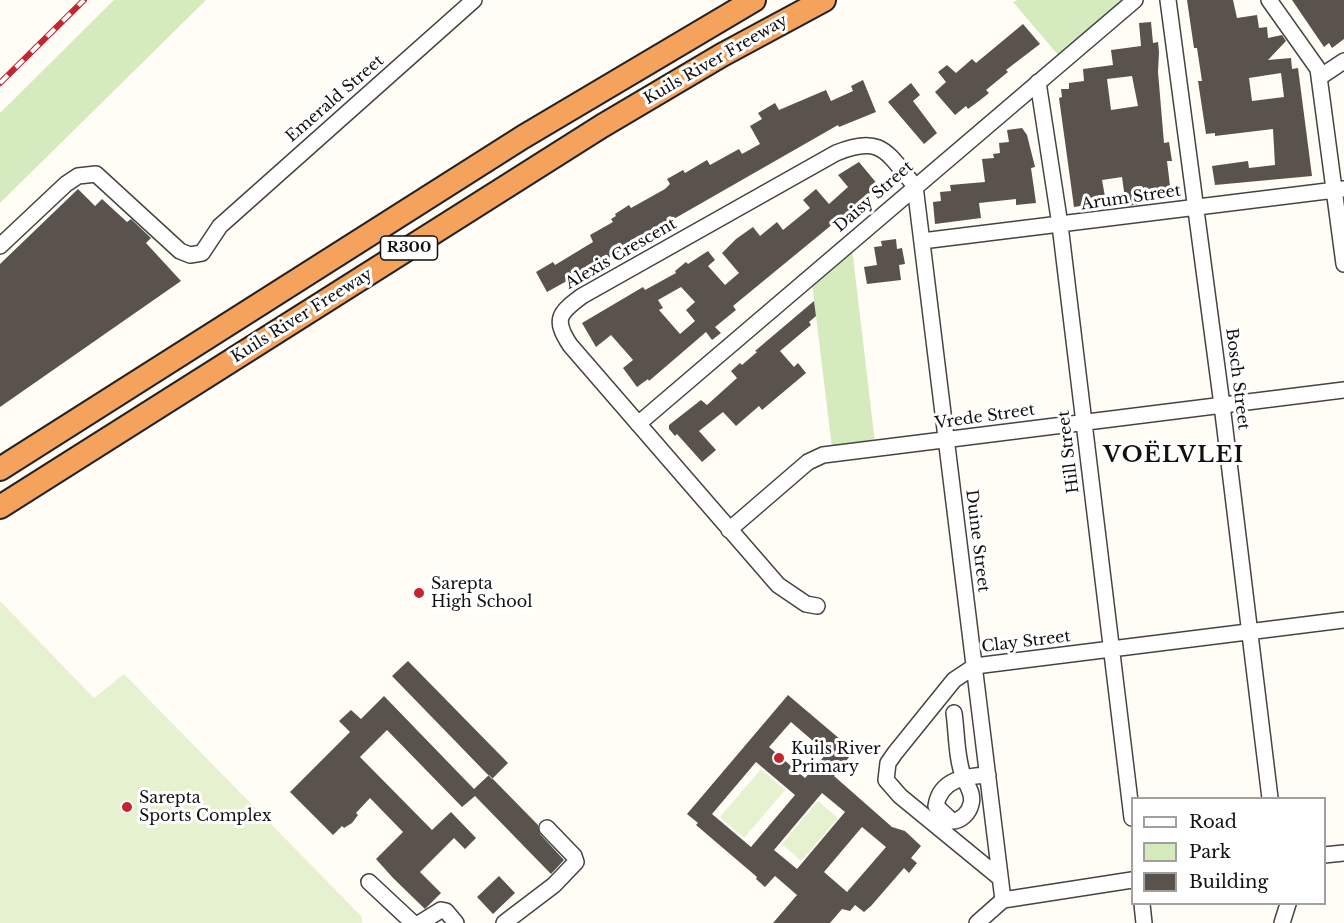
<!DOCTYPE html>
<meta charset="utf-8">
<style>
body{margin:0}
#map{position:relative;width:1344px;height:923px;overflow:hidden;background:#fffdf5;font-family:"Libre Baskerville",serif}
canvas{display:block}
.legend{position:absolute;left:1131px;top:797px;width:195px;height:108px;box-sizing:border-box;background:#fff;border:2px solid #a0a0a0;margin:0;padding:8px 10px;list-style:none;font-size:18px;color:#111}
.legend li{display:flex;align-items:center;gap:12px;height:30px}
.legend b{width:30px;border:2px solid #a0a0a0}
</style>
<div id="map">
<canvas width="1344" height="923"></canvas>
<ul class="legend">
<li><b style="height:8px;background:#fff"></b>Road</li>
<li><b style="height:16px;background:#d5ebbd"></b>Park</li>
<li><b style="height:16px;background:#5a524d"></b>Building</li>
</ul>
</div>
<script>
const ctx = document.querySelector('canvas').getContext('2d');
ctx.lineJoin = 'round';
function fillPath(path, color) { ctx.fillStyle = color; ctx.fill(path, 'evenodd'); }
function trace(path, color, width, dash) { ctx.strokeStyle = color; ctx.lineWidth = width; ctx.lineCap = dash ? 'butt' : 'round'; ctx.setLineDash(dash || []); ctx.stroke(path); }
function write(font, color, halo, rows, align = 'center') {
  ctx.font = font + ' "Libre Baskerville",serif'; ctx.lineWidth = 6; ctx.setLineDash([]); ctx.textBaseline = 'middle'; ctx.strokeStyle = halo; ctx.fillStyle = color; for (const [text, x, y, turn = 0] of rows) {
    ctx.save(); ctx.translate(x, y); ctx.rotate((+turn || 0) * Math.PI / 180); ctx.textAlign = isNaN(turn) ? turn : align; if (halo) ctx.strokeText(text, 0, 0); ctx.fillText(text, 0, 0); ctx.restore();
  }
}
fillPath(new Path2D(`
 M114,0H206L0,203V113Z
 M1017,0H1124L1059,56L1013,2Z
 M852,248L875,443L832,448L812,283Z`), '#d5ebbd');
fillPath(new Path2D(`
 M0,601L94,698L124,674L362,917V923H0Z
 M761,769L785,790L744,838L720,817Z
 M818,801L838,818L801,861L782,844Z`), '#e6f2cf');
fillPath(new Path2D(`
 M1187,0H1233L1237,18L1257,15L1259,28L1267,27L1268,38L1282,35L1286,41L1268,60L1291,58L1292,69L1298,68L1312,176L1215,185L1212,166L1248,161L1249,168L1275,165L1273,129L1215,136V133L1206,134L1198,81H1202L1197,48H1194ZM1281,73L1284,97L1252,101L1249,78Z
 M1292,0H1344V39L1332,48L1329,43L1324,47Z
 M1151,22L1153,43L1158,42L1159,52L1158,72L1164,143L1169,142L1172,161H1167L1171,194L1142,198V204L1126,206L1122,177L1102,180L1106,202L1074,207L1059,98L1062,97L1061,89H1069V83L1084,81L1083,69L1113,65L1111,50L1141,46L1139,23ZM1132,76L1138,106L1111,110L1107,79Z
 M1023,24L1040,44L1006,70L1008,72L986,90L989,93L979,101L968,109L966,106L955,115L935,92L946,82L938,72L947,65L956,73L972,59L976,63Z
 M863,80L876,112L839,127L838,125L651,232L652,235L641,241L638,236L619,248L621,251L547,292L536,272L553,262L555,265L593,242L590,235L613,222L611,219L616,216L615,214L629,205L631,208L665,189L670,184L667,179L683,170L685,173L707,160L710,165L739,149L742,154L760,144L750,126L762,119L758,113L775,103L779,110L826,90L831,101L853,91L851,86Z
 M911,83L920,95L913,101L937,133L924,144L888,102Z
 M1022,128L1027,135L1035,167L1031,168L1036,203L1016,205V199L979,203L981,218L935,224L933,202L941,201L940,192L951,191L950,185L985,182L982,159L994,158L993,154L1000,153L999,143L1009,142L1007,130Z
 M859,162L879,186L733,306L736,310L715,327L721,333L712,340L706,332L649,381L648,379L637,387L623,368L633,360L611,335L596,347L582,323L643,287L645,290L676,273L675,271L686,262L688,264L708,251L715,260L708,266L725,285L739,273L722,253L736,239L753,227L760,236L777,222L783,230L810,208L803,200L816,189L829,204L848,187L838,175ZM681,287L695,302L686,310L695,321L680,334L659,310L663,308L658,300Z
 M78,189L95,206L102,199L127,222L131,219L151,238L146,243L181,281L0,407V264Z
 M896,239L897,249L902,248L905,264L899,265L901,280L867,284L864,267L877,265L874,247L882,246L881,241Z
 M814,301L816,316L809,322L811,325L780,351L794,367L798,363L806,373L762,410L759,406L736,426L723,412L699,431L716,450L702,462L677,434L675,436L669,429V425L701,400L707,405L737,378L731,371L740,363L742,365L757,352L755,351Z
 M408,661L508,763L492,779L392,676Z
 M788,695L854,751L834,776L892,827L905,831L921,846L911,858L917,863L909,873L904,868L871,906L864,912L855,905L850,911L842,909L830,923H773L797,895L775,876L765,887L756,879L757,877L696,825L698,823L687,814ZM791,722L827,753L805,778L769,747ZM756,762L795,795L751,847L712,814ZM822,793L845,812L797,869L774,850ZM862,827L886,847L847,892L824,872Z
 M384,696L474,789L489,775L538,825L540,834L564,860L551,874L475,796L462,807L387,730L360,757L432,830L451,812L476,838L465,849L454,838L420,872L441,893L425,909L393,878L376,859L403,832L370,798L356,813L358,815L352,823L344,828L342,826L333,835L290,792L350,732L339,721L351,710L361,719Z
 M499,876L515,893L493,914L477,897Z`), '#5a524d');
const minor = new Path2D(`
 M1168,0L1222,405L1270,798
 M1269,0L1318,69L1344,264
 M1320,77L1344,61
 M1038,82L1060,225L1132,818
 M922,241L1344,189
 M0,246L66,184L78,176L96,174L180,251L190,255L202,253L220,226L474,0
 M638,424L1135,0
 M729,530L808,462L823,455L1344,390
 M817,606L806,604L778,585L570,345C553,319 559,313 582,296L836,153C882,134 887,153 915,186L1003,900
 M954,713C957,733 956,759 964,778C967,786 974,794 971,804C969,813 961,821 952,821L936,806C940,779 966,776 988,775
 M1324,855L1344,853
 M1000,878L900,796L886,780L888,763L895,753L954,680L975,666L1344,620
 M369,882L413,923
 M1142,904L1144,923
 M420,923L441,910L446,911L456,923
 M504,923L554,885L576,862L574,856L547,828
 M977,923L1003,900L1132,880
 M1282,923L1288,904`);
const highway = new Path2D(`
 M0,469L523,137L754,0
 M0,507L602,126L722,55L824,0`);
trace(minor, '#444', 18);
trace(highway, '#222', 26);
trace(minor, '#fff', 15);
trace(highway, '#f5a25d', 22);
const rail = new Path2D(`
 M0,83L84,0`);
trace(rail, '#c4262e', 6);
trace(rail, '#fff', 4, [11]);
for (const [x, y, r, color] of [
 [419,593,6,"#c4262e"],
 [779,758,6,"#c4262e"],
 [127,807,6,"#c4262e"]
]) { const dot = new Path2D(); dot.arc(x, y, r, 0, 2 * Math.PI); ctx.fillStyle = color; ctx.fill(dot); trace(dot, '#fff', 2); }
for (const [x, y, w] of [
 [409,248,57]
]) { const box = new Path2D(); box.roundRect(x - w / 2, y - 12, w, 24, 4.5); ctx.fillStyle = '#fff'; ctx.fill(box); trace(box, '#111', 1.5); }
write('bold 15px', '#111', null, [
 ["R300",409,248]
]);
write('16px', '#111', '#fff', [
 ["Kuils River Freeway",716,60,-30],
 ["Emerald Street",335,99,-41],
 ["Daisy Street",874,197,-41],
 ["Arum Street",1131,198,-8],
 ["Alexis Crescent",621,254,-30],
 ["Kuils River Freeway",302,316,-32],
 ["Bosch Street",1237,379,83],
 ["Vrede Street",985,417,-8],
 ["Hill Street",1069,452,-97],
 ["Duine Street",977,541,83],
 ["Clay Street",1026,642,-7]
]);
write('16px', '#111', '#fff', [
 ["Sarepta",431,584],
 ["High School",431,602],
 ["Kuils River",791,749],
 ["Primary",791,767],
 ["Sarepta",139,798],
 ["Sports Complex",139,816]
], 'left');
ctx.letterSpacing = '1.5px';
write('bold 22px', '#111', '#fff', [
 ["VOËLVLEI",1174,456]
]);
ctx.letterSpacing = '0px';
</script>
